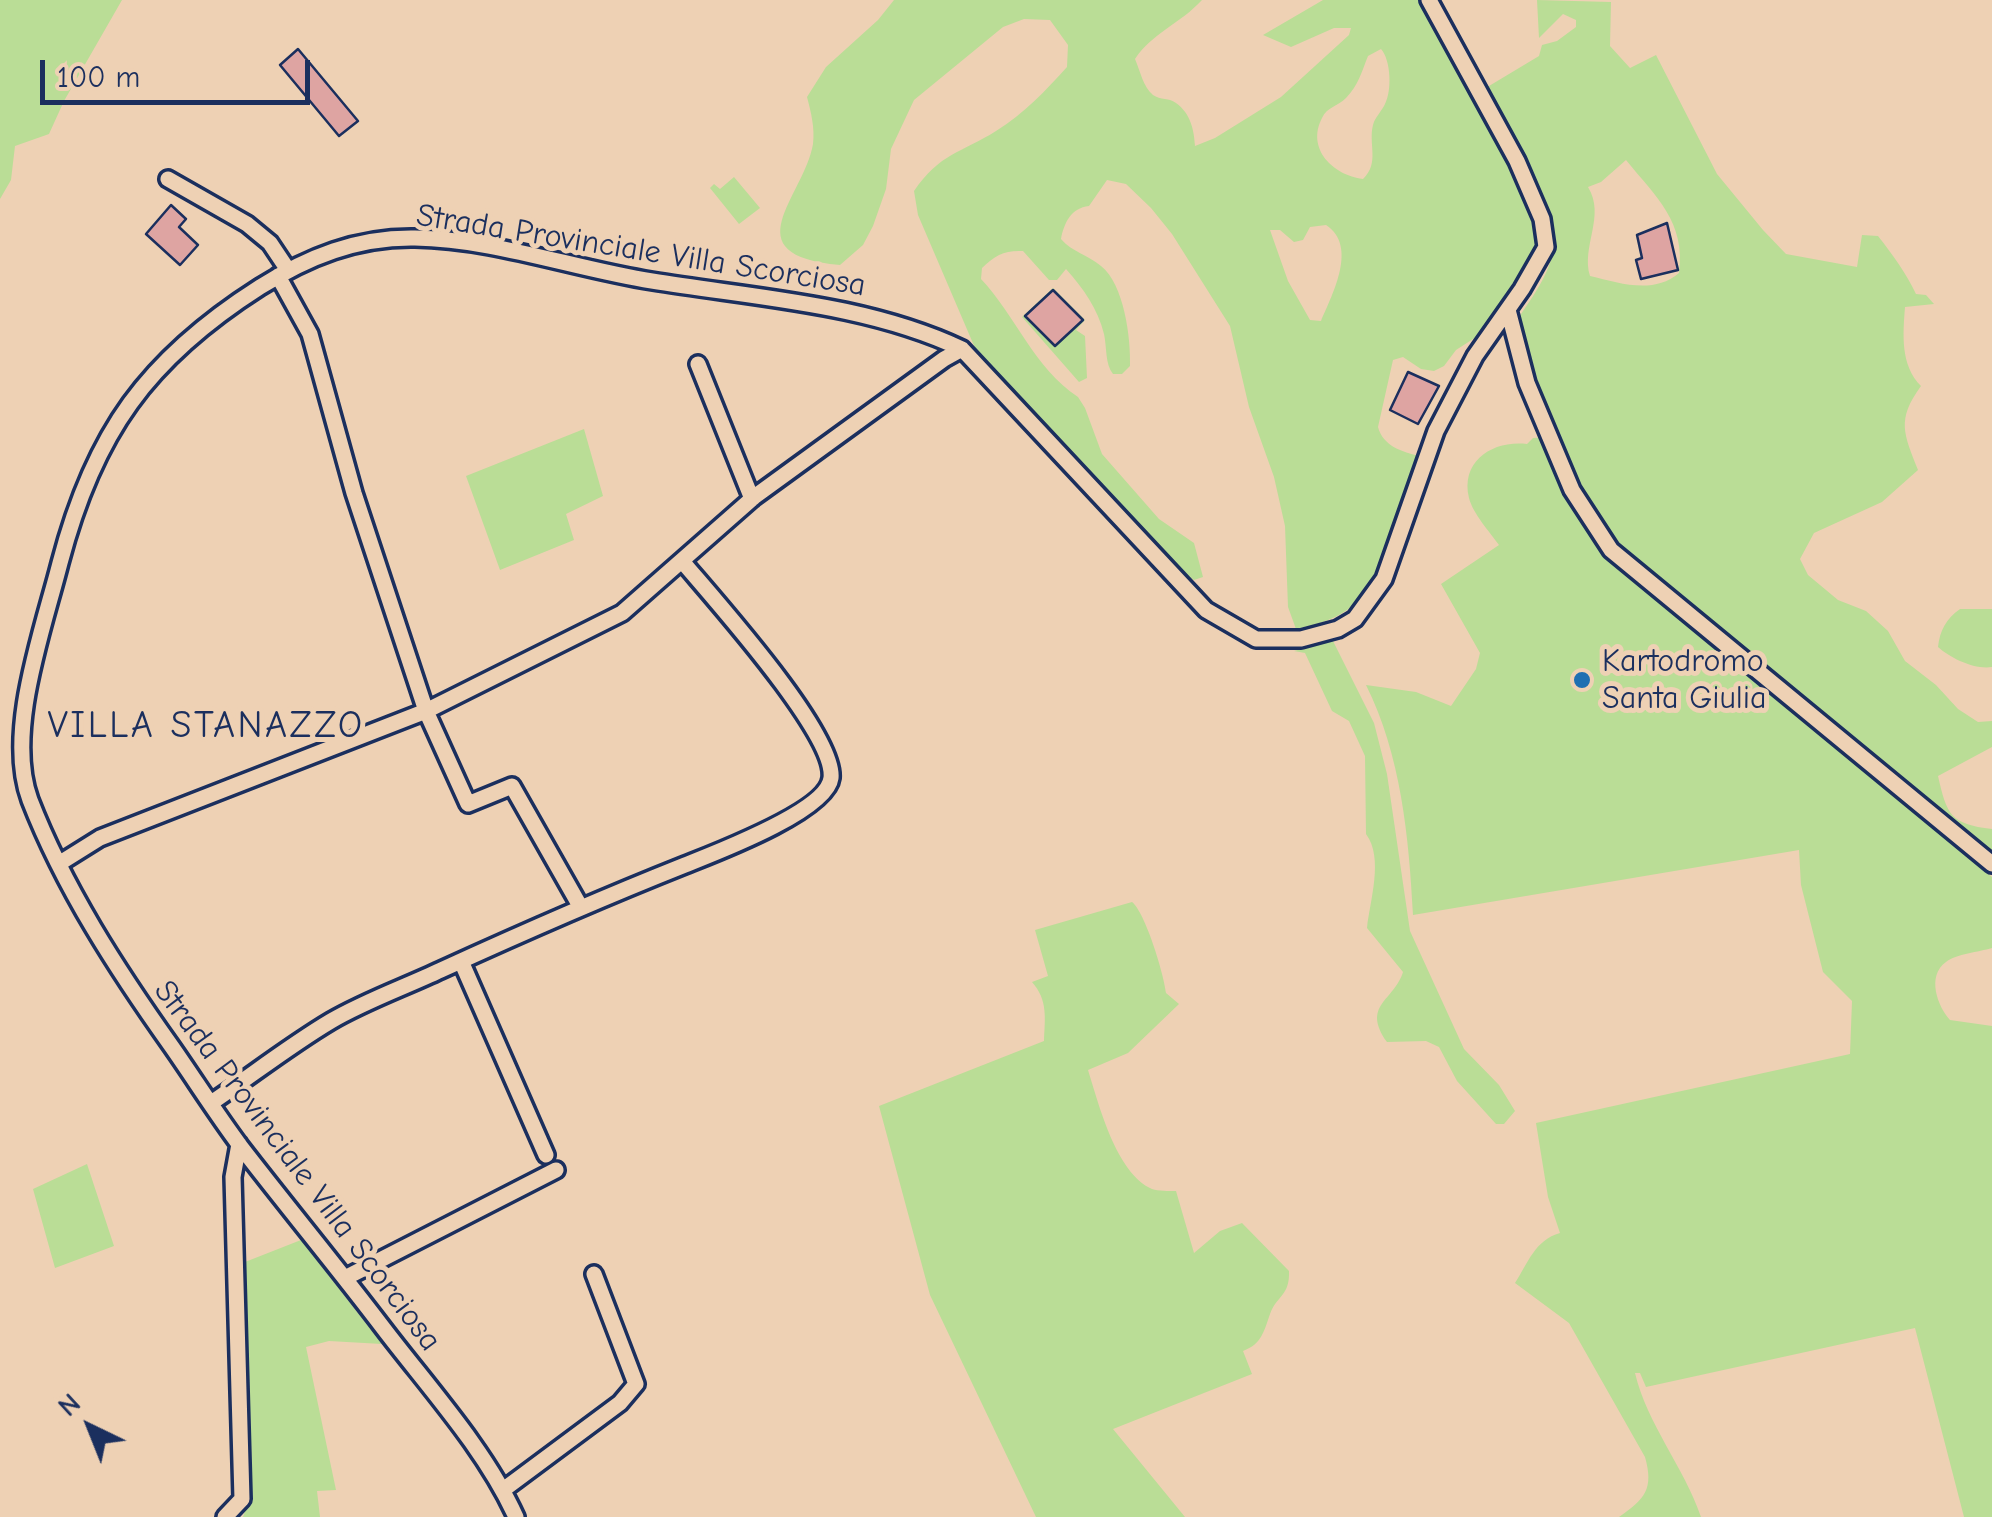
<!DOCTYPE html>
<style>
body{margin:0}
#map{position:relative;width:1992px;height:1517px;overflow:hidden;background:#eed1b4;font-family:"Comic Neue",sans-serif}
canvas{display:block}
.north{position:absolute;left:40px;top:1377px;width:100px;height:100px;-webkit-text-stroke:8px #eed1b4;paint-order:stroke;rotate:317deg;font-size:28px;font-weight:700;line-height:40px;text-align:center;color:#1b2f5e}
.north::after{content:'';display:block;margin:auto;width:35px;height:45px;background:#1b2f5e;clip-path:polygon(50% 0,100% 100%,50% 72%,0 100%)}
.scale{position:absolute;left:40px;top:60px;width:270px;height:45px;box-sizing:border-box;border:5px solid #1b2f5e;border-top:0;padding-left:12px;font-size:30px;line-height:35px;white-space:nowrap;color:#1b2f5e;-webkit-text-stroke:8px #eed1b4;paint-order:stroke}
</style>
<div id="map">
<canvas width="1992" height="1517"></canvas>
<div class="north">N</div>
<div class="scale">100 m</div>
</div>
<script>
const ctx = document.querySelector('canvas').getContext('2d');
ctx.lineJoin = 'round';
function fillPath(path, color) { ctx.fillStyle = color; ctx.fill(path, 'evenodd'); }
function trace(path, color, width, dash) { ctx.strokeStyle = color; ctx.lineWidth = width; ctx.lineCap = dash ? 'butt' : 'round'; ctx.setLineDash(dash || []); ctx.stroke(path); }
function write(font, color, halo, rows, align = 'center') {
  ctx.font = font + ' "Comic Neue",sans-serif'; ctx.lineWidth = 10; ctx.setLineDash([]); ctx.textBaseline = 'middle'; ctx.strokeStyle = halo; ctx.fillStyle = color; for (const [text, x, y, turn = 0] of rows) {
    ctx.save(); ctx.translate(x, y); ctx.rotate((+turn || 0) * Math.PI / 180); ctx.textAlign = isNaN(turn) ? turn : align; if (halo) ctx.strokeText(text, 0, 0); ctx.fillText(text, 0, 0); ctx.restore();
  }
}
fillPath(new Path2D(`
 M0,0H122L64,101L49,134L15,146L11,180L0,199Z
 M894,0H1202C1180,24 1152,33 1135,59C1140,70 1143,87 1153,95C1160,100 1170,98 1176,103C1191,114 1194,130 1195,146L1215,138L1281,97L1349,35L1351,28H1334L1291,47L1263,35L1323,0H1420L1532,205L1540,233L1530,259L1515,288L1484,332L1456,350L1444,366L1434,371L1421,369L1403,357L1393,360L1378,427C1383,446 1402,452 1420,456C1404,500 1385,582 1347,610C1332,621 1313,625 1296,629L1288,607L1285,526L1274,477L1249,407L1230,326L1172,234L1151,208L1126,184L1107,180L1089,206C1071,208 1064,223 1061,239C1072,252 1088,255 1101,266C1124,284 1131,338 1130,366L1122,374H1113C1105,364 1107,348 1104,334C1098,309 1083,288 1066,269L1057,280H1049L1023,251C1005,250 995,255 982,268L981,279C1016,316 1034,368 1078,397L1085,408L1102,454L1159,519L1194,543L1203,577L1194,580L1183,572L975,348L918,215L914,191C940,153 961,153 996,131C1024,114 1046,90 1067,67L1068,45L1050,20L1024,19L1003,27L914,100L891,149L886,189L873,226L863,245L840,265C730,255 804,197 813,144C815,128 811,112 807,97L826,67L878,20ZM1381,49C1391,60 1392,91 1385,104C1382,111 1375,117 1373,125C1368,144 1380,163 1363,179C1333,175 1306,149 1322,118C1327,107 1338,106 1346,98C1358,86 1362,71 1368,56ZM1326,225C1358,246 1333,293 1321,321L1310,320L1288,281L1270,230H1280L1294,242L1303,240L1310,227Z
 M1537,0L1611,2L1610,46L1630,68L1656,55L1717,174L1763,230L1786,254L1857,267L1862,235L1878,236C1893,255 1906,273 1916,294L1926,295L1934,304L1905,307C1903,334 1900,365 1921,386C1896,420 1904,434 1918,470L1882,502L1814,533L1800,559L1808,575L1838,600L1866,611L1888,631L1905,661L1936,685L1958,709L1978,722L1992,721V747L1938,776C1947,815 1950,824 1992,829V859L1614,552L1574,488L1550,430L1514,325C1528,302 1556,269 1553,240C1549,205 1501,124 1484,89L1539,56L1542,45L1557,41L1576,27V20L1563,14L1539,38ZM1626,160C1656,197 1686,222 1679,273C1653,295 1620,283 1590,276C1581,246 1606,216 1588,187L1601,182Z
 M734,177L760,208L739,224L710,188L714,184L720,189Z
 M1053,288L1085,320L1076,330L1085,336L1087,378L1079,382L1022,317Z
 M584,429L603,496L566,514L574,540L500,570L466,476Z
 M1546,437L1608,551L1992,877V948C1979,952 1956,954 1946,962C1926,976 1938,1007 1950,1020L1992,1026V1517H1964L1915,1328L1646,1387L1640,1373H1635C1647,1424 1684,1467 1701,1517H1619C1645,1499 1654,1489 1645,1457L1569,1323L1515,1283C1528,1263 1535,1240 1560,1233L1548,1197L1536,1123L1850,1054L1852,1001L1823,972L1801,885L1799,850L1413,915C1409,837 1401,755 1366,685L1416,692L1451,706L1476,669L1480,653L1441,584L1499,545C1490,532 1473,514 1469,498C1460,460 1494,440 1527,444L1533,438Z
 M1960,609H1992V667C1975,670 1950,658 1938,647C1940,630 1946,619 1960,609Z
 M1333,641L1374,723L1387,774L1410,931L1464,1049L1499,1085L1515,1111L1504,1124H1496L1457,1081L1439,1047L1426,1041L1387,1042C1361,1005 1394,1001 1403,972L1367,928C1370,900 1384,858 1366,834L1365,756L1349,721L1332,711L1305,653L1294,651Z
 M1132,902C1145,912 1164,974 1166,993L1179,1004L1128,1053L1088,1070C1099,1105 1116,1173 1152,1189C1158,1191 1169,1191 1176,1191L1194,1253L1220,1231L1242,1223L1289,1271C1290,1296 1277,1295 1270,1314C1264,1331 1262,1344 1243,1351L1252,1374L1113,1429L1185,1517H1036L930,1295L879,1106L1044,1041C1045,1018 1048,1000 1032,982L1048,976L1035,930Z
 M87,1164L114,1246L55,1268L33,1189Z
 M301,1240L382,1344L329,1341L306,1347L336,1490L317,1491L320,1517H243L251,1493L252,1472L245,1262Z`), '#badd96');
const building = new Path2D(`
 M298,49L358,121L339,136L280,65Z
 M171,205L186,219L179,227L198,245L180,265L146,234Z
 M1667,223L1678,270L1641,279L1636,260L1642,258L1637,235Z
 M1053,290L1083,320L1055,346L1025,316Z
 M1408,372L1439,386L1418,424L1390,410Z`);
fillPath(building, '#dea4a2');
trace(building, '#1b2f5e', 2.5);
const street = new Path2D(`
 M168,179L247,224L270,243L288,270
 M278,276L310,334L354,493L426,711L468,804L512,786L580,906
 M1508,310L1527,383L1572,490L1611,550L1992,864
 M698,364L752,499
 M60,863L100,838L426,711L622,613L754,497L944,359L962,349
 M461,961L546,1155
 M211,1103C251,1076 289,1046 331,1021C365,1001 405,987 441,970C522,933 602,898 685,865C715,853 827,811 831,778C836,734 713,598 682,561
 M345,1278L556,1170
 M503,1490L620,1403L636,1384L594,1274
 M225,1517L242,1499L233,1177L239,1144
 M516,1517C485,1449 429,1388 384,1329C337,1267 288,1208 241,1147C217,1115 195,1080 172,1047C118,971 64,888 30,800C5,733 43,630 60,563C94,433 147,359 260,287C308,257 357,237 415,238C493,239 575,269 652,281C756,298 867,304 962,349L1206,610L1256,639H1301L1338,629L1355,619L1384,579L1436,431L1475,356L1522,289L1546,247L1542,219L1517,161L1429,0`);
trace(street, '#1b2f5e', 22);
trace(street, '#eed1b4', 15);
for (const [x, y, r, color] of [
 [1582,680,10,"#1f6fb2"]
]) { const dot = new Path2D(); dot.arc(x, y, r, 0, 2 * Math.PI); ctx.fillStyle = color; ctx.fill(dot); trace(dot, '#eed1b4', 4); }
write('32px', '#1b2f5e', '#eed1b4', [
 ["Strada Provinciale Villa Scorciosa",641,251,9],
 ["Strada Provinciale Villa Scorciosa",297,1166,53]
]);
write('32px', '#1b2f5e', '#eed1b4', [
 ["Kartodromo",1602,662],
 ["Santa Giulia",1602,699]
], 'left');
ctx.letterSpacing = '2.5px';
write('38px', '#1b2f5e', '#eed1b4', [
 ["VILLA STANAZZO",206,726]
]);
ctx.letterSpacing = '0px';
</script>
